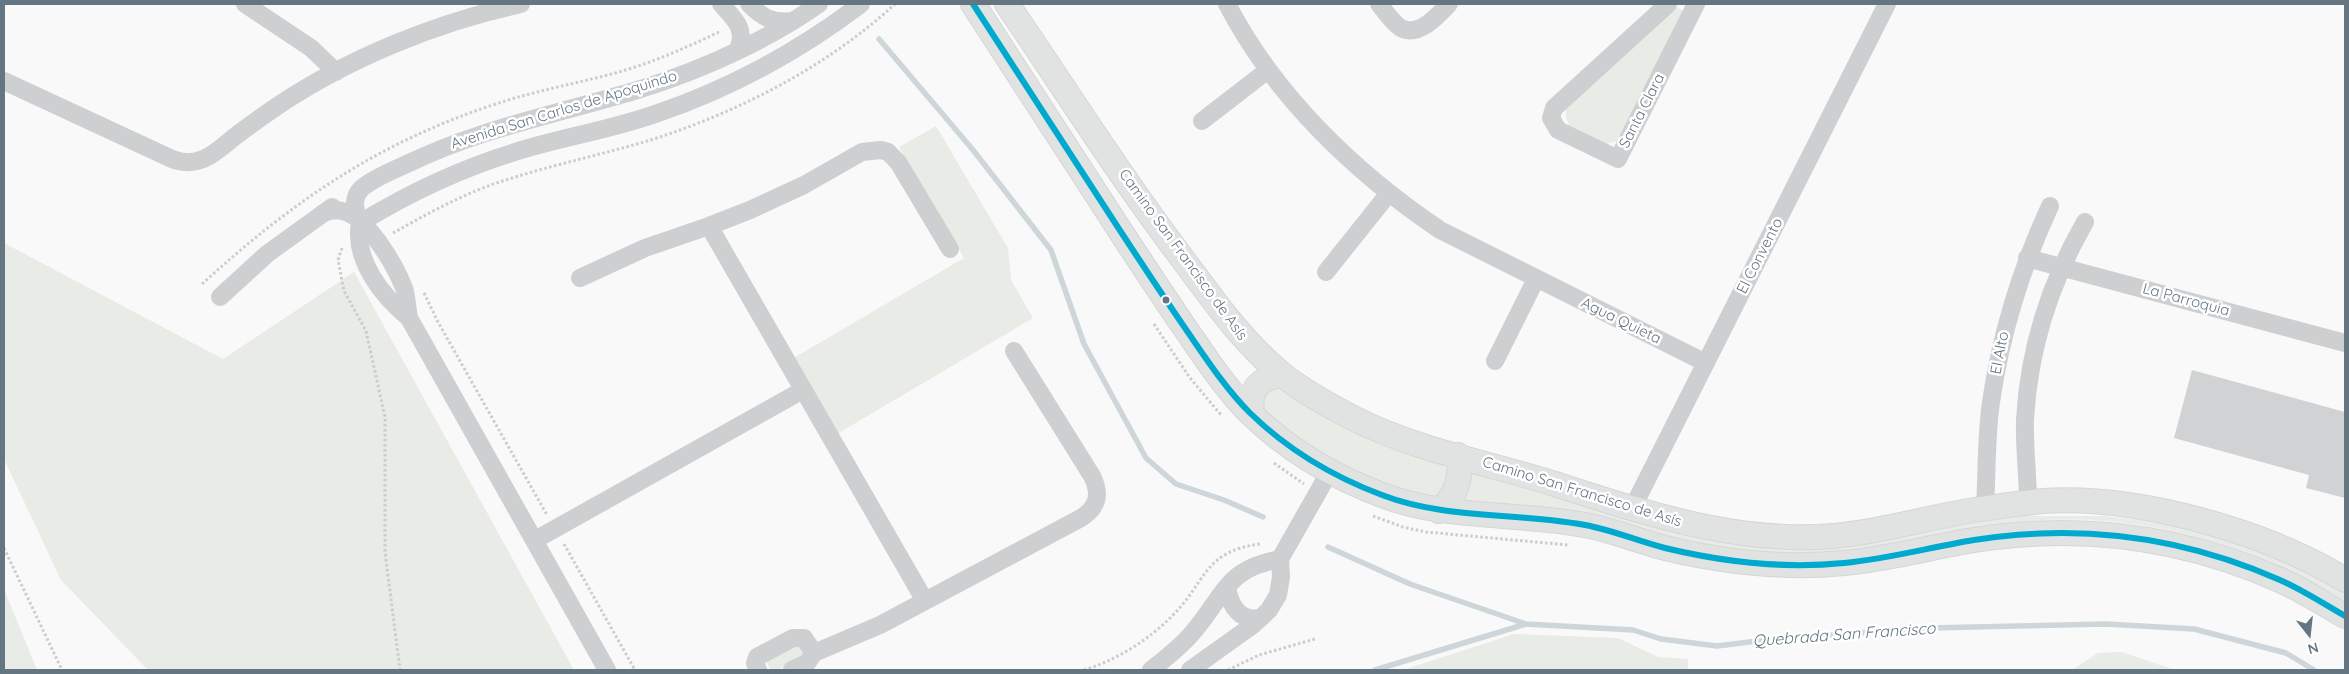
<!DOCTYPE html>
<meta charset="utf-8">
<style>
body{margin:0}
#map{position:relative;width:2349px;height:674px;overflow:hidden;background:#f9f9f9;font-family:Quicksand,sans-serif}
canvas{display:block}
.frame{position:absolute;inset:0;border:5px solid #657683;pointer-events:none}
.north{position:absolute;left:2284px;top:609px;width:50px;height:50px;-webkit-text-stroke:4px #fff;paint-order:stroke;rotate:164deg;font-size:14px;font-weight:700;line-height:20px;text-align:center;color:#657683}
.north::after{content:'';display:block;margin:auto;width:18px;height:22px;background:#657683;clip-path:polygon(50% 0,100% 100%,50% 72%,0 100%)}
</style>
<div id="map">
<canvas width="2349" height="674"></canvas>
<div class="frame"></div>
<div class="north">N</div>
</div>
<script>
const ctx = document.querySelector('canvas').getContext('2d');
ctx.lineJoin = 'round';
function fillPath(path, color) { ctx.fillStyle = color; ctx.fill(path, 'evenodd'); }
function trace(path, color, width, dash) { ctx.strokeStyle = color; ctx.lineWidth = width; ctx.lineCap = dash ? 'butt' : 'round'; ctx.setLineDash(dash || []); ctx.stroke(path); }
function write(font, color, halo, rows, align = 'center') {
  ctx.font = font + ' Quicksand,sans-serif'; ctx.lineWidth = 5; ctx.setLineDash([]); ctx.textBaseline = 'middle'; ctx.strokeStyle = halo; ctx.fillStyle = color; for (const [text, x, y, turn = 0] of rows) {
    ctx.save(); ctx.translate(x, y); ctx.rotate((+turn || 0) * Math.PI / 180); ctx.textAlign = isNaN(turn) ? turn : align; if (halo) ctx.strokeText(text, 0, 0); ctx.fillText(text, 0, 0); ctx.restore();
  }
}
fillPath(new Path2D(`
 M1676,6L1683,11L1621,140L1606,144L1570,128L1566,117V107Z
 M936,126L1008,248L1011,280L1033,318L837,434L792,359L964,258L899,147Z
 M4,243L223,359L354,272L574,670H148L61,580L4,459Z
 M1281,384L1441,460C1449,472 1450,478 1446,491L1433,498L1401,492L1346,470L1301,444L1261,411L1260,392Z
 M1468,469L1672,533L1741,543L1847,546L1895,539L1967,523L2023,516H2104L2159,522L2201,532L2282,559L2345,593V601C2246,540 2122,507 2005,524C1962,531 1919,543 1876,549C1849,553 1808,556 1781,555C1737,555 1693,545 1650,537C1587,525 1525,514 1462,502Z
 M4,589L37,670H4Z
 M1514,634L1618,638L1658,657L1688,659V670H1403Z
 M798,642L805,655L778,670H771L765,660Z
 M2122,652L2175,670H2072L2098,653Z`), '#e8ebe6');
trace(new Path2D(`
 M879,39L973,150L1051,250L1084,344L1146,458L1176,484L1224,500L1263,517
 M1328,547L1410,584L1526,624
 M1375,670L1526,624L1633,630L1661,639L1717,646L1774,639L1930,628L2106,624L2194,629L2286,653L2314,670`), '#ced6d9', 5.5);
fillPath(new Path2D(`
 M2192,370L2345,412V498L2306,488L2309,475L2174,438Z`), '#d0d2d3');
const secondary = new Path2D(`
 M973,4C1023,80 1072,156 1121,232C1142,264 1163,296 1185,328C1205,357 1225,388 1250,413C1287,449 1334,477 1382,495C1447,520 1518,512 1585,525C1612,530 1638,541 1665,548C1723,562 1784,569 1844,563C1888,559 1931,547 1974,540C2081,523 2181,536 2280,580C2303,590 2324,604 2345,616
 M1007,4C1065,89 1120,176 1182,258C1212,298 1240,339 1279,372C1300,390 1328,405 1353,418C1416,450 1488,463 1555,484C1645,513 1737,544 1833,536C1883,532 1931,516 1981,509C2001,506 2023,503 2043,501C2138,495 2265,531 2345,580
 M1252,414C1249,390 1257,379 1281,375
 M1439,511C1457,494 1462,479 1458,455`);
trace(secondary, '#d5d6d7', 26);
trace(new Path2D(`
 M393,233C429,213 466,192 506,180C558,163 611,153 663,136C746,108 830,64 895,4
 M342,248L338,260L344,291L366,331L385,417V552L400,670
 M202,284C293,201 380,141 499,103C538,90 579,83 619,72C654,62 688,47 721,31
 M424,293L438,322L547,515
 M1154,324L1190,378L1221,415
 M1274,463L1304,484
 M1373,516L1403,527L1426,532L1568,545
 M564,544L635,670
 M4,548L62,670
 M1084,670C1115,661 1150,639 1172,616C1206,583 1203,551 1260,544
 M1228,670L1259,655L1315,639`), '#cbcccd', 3, [2.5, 2.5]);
trace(new Path2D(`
 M245,4L311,48L336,72
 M721,4C734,18 747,30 738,49
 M749,4C763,18 772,23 792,21
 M1227,4C1275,96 1354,172 1440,230L1706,363
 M1379,4C1385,11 1395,26 1403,29C1421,36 1439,14 1449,4
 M1668,4L1554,108L1551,118L1558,130L1618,159L1696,4
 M4,81L172,159C198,169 214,154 233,138C246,128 260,118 273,109C346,59 435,23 521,4
 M1202,121L1268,70
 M323,213C329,211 335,209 342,211C367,216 395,265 404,288C407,297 407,308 409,318L607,670
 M360,223C409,193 460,169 515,152C562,137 611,130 658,113C731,88 799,51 861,4
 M360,223C355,211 351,198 362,188C375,177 394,170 409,163C474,132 538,118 606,99C679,80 758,47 819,4
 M360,223C353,260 383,297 409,318
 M709,226L925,601
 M2027,258L2345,343
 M1326,272L1389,193
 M580,278L645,248L709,226L750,210L804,185L862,152L881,150L888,152L898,162L950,249
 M220,297L267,254L332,207
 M1495,361L1536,279
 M2028,503C2028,475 2024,447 2025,419C2029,349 2050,283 2085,222
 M1985,508C1987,473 1986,437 1991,402C2001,333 2021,269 2050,206
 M1632,509L1887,4
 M535,540L803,390
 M1227,587C1230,606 1240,622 1261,618
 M758,670L755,663L757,657L793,638H804L814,653
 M792,670L807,663L814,653L880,625L1081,518C1098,507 1101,494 1092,476L1014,351
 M1151,670C1166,658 1182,646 1194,631C1226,593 1226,569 1280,559
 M1190,670L1253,625L1269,610L1278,595L1281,577L1280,559L1330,471`), '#cecfd0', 18);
trace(secondary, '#e1e2e2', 24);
trace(new Path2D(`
 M973,4C1023,80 1072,156 1121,232C1142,264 1163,296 1185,328C1205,357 1225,388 1250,413C1287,449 1334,477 1382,495C1447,520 1518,512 1585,525C1612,530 1638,541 1665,548C1723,562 1784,569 1844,563C1888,559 1931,547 1974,540C2081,523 2181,536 2280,580C2303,590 2324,604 2345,616`), '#00a9ce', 6);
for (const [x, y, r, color] of [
 [1166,300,4.5,"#657683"]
]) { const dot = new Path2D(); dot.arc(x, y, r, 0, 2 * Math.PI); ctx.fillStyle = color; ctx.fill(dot); trace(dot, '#fff', 2); }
write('15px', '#657683', '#fff', [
 ["Avenida San Carlos de Apoquindo",564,110,-17],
 ["Santa Clara",1642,111,-63],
 ["Camino San Francisco de Asís",1183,255,54],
 ["El Convento",1760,256,-63],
 ["La Parroquia",2186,300,15],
 ["Agua Quieta",1621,321,26],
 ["El Alto",2000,353,-79],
 ["Camino San Francisco de Asís",1582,492,17]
]);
write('italic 16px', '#60757c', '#fff', [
 ["Quebrada San Francisco",1844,635,-4]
]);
</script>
